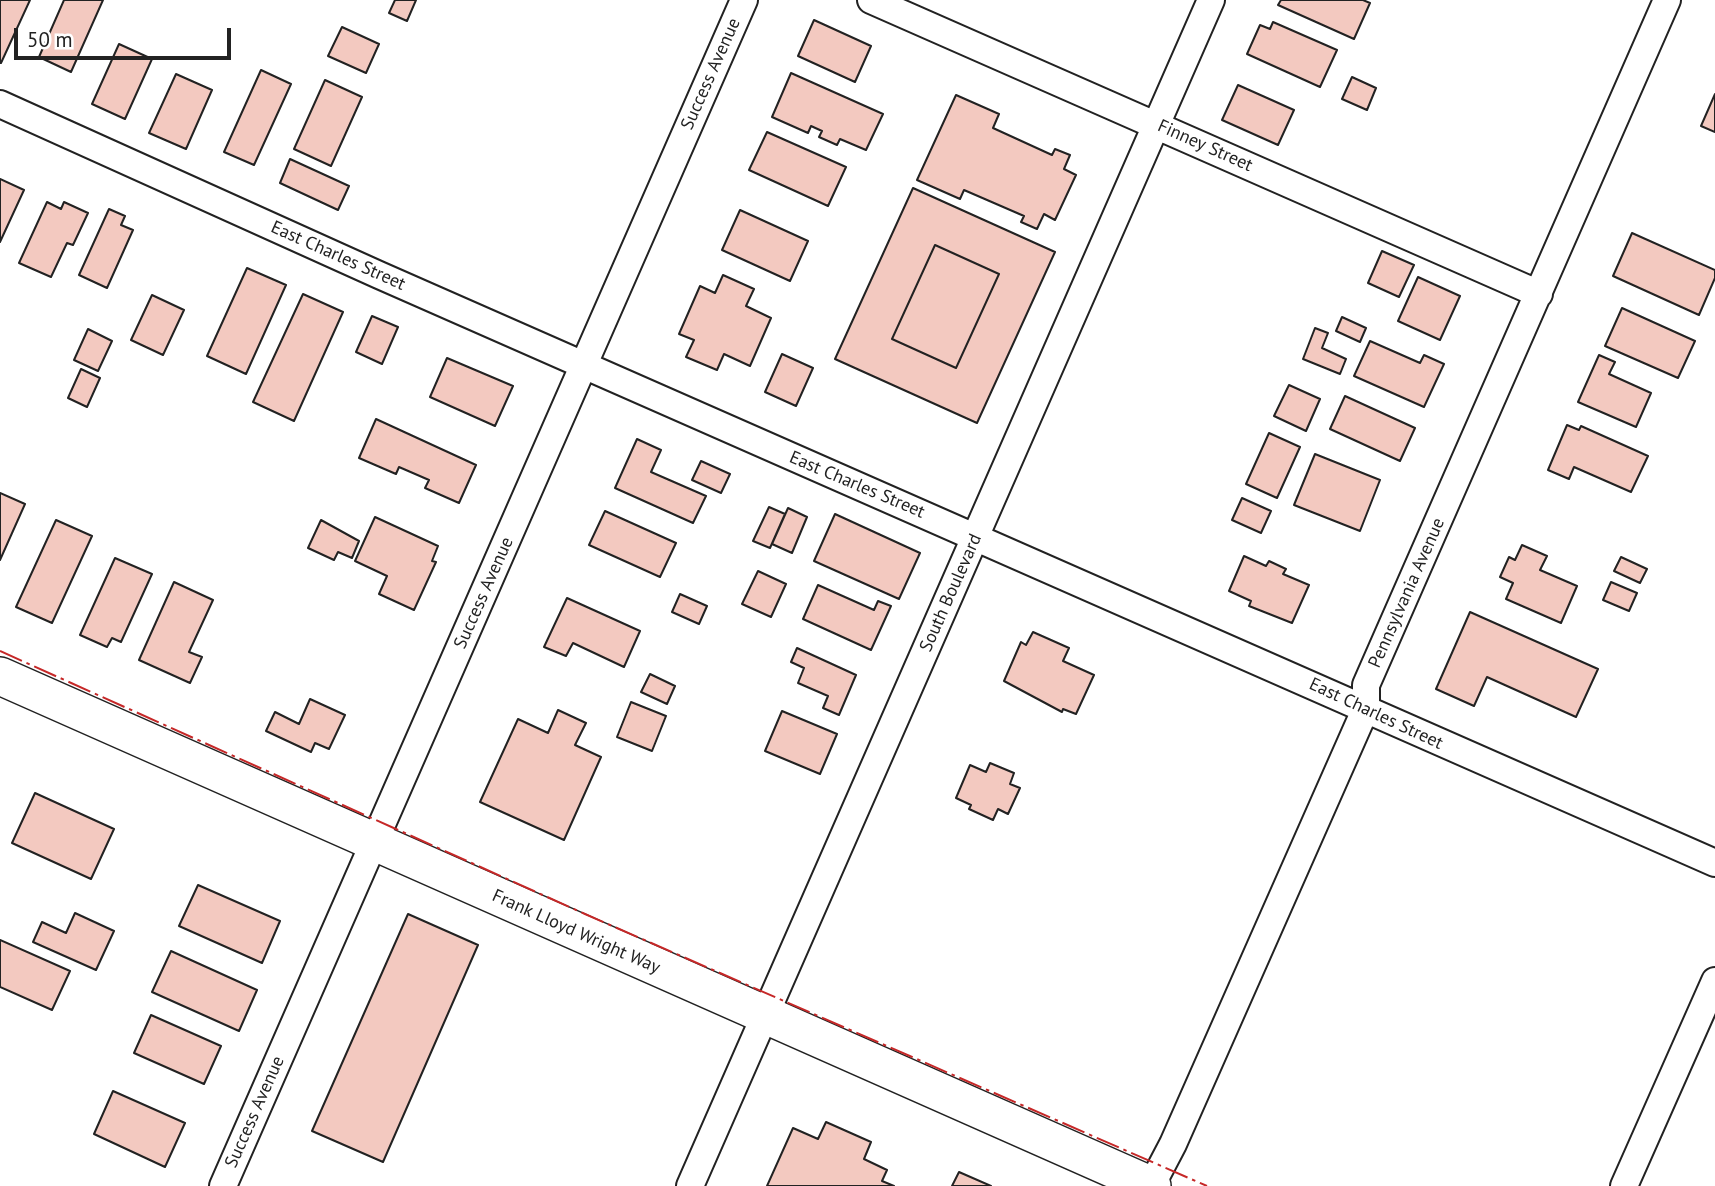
<!DOCTYPE html>
<style>
body{margin:0}
#map{position:relative;width:1715px;height:1186px;overflow:hidden;background:#fff;font-family:"PT Sans",sans-serif}
canvas{display:block}
.scale{position:absolute;left:14px;top:28px;width:217px;height:32px;box-sizing:border-box;border:4px solid #222;border-top:0;padding-left:9px;font-size:21px;line-height:24px;white-space:nowrap;color:#222;-webkit-text-stroke:5px #fff;paint-order:stroke}
</style>
<div id="map">
<canvas width="1715" height="1186"></canvas>
<div class="scale">50 m</div>
</div>
<script>
const ctx = document.querySelector('canvas').getContext('2d');
ctx.lineJoin = 'round';
function fillPath(path, color) { ctx.fillStyle = color; ctx.fill(path, 'evenodd'); }
function trace(path, color, width, dash) { ctx.strokeStyle = color; ctx.lineWidth = width; ctx.lineCap = dash ? 'butt' : 'round'; ctx.setLineDash(dash || []); ctx.stroke(path); }
function write(font, color, halo, rows, align = 'center') {
  ctx.font = font + ' "PT Sans",sans-serif'; ctx.lineWidth = 5; ctx.setLineDash([]); ctx.textBaseline = 'middle'; ctx.strokeStyle = halo; ctx.fillStyle = color; for (const [text, x, y, turn = 0] of rows) {
    ctx.save(); ctx.translate(x, y); ctx.rotate((+turn || 0) * Math.PI / 180); ctx.textAlign = isNaN(turn) ? turn : align; if (halo) ctx.strokeText(text, 0, 0); ctx.fillText(text, 0, 0); ctx.restore();
  }
}
const building = new Path2D(`
 M0,0H30L1,63H0Z
 M64,0H103L71,72L39,57Z
 M395,0H416L407,21L389,13Z
 M1281,0H1363L1370,3L1354,39L1278,5Z
 M814,20L871,46L855,82L798,56Z
 M1273,22L1337,50L1320,87L1247,54L1260,25L1270,29Z
 M342,27L379,44L366,73L328,56Z
 M119,44L152,59L125,119L92,104Z
 M261,70L291,84L254,165L224,152Z
 M791,73L883,114L866,150L840,139L837,145L819,137L822,131L811,126L808,133L772,117Z
 M176,74L212,90L186,149L149,133Z
 M1352,77L1376,88L1367,110L1342,99Z
 M325,80L362,97L331,166L294,149Z
 M1238,85L1294,110L1278,145L1222,120Z
 M1715,94V132L1701,126Z
 M956,95L999,114L993,128L1052,155L1055,149L1070,155L1064,169L1076,175L1055,220L1044,214L1037,229L1021,222L1024,216L964,190L960,199L917,180Z
 M767,132L846,167L828,206L749,170Z
 M290,159L349,186L338,210L280,183Z
 M0,179L24,190L0,242Z
 M913,188L1055,252L977,423L835,359ZM935,245L999,274L956,368L892,339Z
 M47,202L61,209L64,202L88,213L73,245L67,243L51,277L19,263Z
 M109,209L125,216L121,225L133,230L107,288L79,275Z
 M740,210L808,241L790,281L722,250Z
 M1632,233L1715,270V278L1699,315L1613,276Z
 M935,245L999,274L956,368L892,339Z
 M1382,251L1414,265L1399,297L1368,283Z
 M247,268L286,285L246,374L207,356Z
 M723,275L754,289L746,306L771,318L750,366L724,354L717,370L686,357L694,340L679,334L700,286L715,293Z
 M1418,277L1460,296L1440,340L1398,321Z
 M303,294L343,312L294,421L253,402Z
 M152,295L184,310L163,355L131,340Z
 M1622,308L1695,341L1678,378L1605,346Z
 M372,316L398,327L382,364L356,352Z
 M1342,317L1366,328L1360,342L1336,331Z
 M1315,328L1328,333L1322,348L1346,359L1340,374L1303,359Z
 M88,329L112,341L98,371L74,360Z
 M1370,341L1420,363L1424,355L1444,364L1424,407L1354,376Z
 M782,354L813,368L796,406L765,392Z
 M1599,355L1615,362L1609,374L1651,393L1636,427L1578,402Z
 M447,358L513,386L495,426L430,397Z
 M81,369L100,378L87,407L68,398Z
 M1289,385L1320,399L1306,431L1274,416Z
 M1345,396L1415,428L1400,461L1330,429Z
 M376,419L476,465L459,503L425,488L429,480L399,467L396,474L359,458Z
 M1567,425L1579,430L1581,426L1648,456L1631,492L1574,467L1569,479L1548,470Z
 M1269,433L1300,447L1277,498L1246,484Z
 M637,439L661,450L651,472L706,496L693,523L615,488Z
 M1315,454L1380,480L1360,531L1294,505Z
 M701,461L730,474L721,493L692,480Z
 M0,493L25,504L0,560Z
 M1242,498L1271,511L1261,533L1232,520Z
 M769,507L785,514L770,548L753,541Z
 M788,508L807,517L792,553L772,544Z
 M605,511L676,543L660,577L589,545Z
 M835,514L920,553L899,599L814,561Z
 M375,517L438,546L432,561L436,562L414,610L379,594L387,576L355,561Z
 M56,520L92,536L52,623L16,607Z
 M321,520L359,541L352,558L338,552L334,560L308,548Z
 M1522,545L1547,556L1540,570L1577,586L1561,623L1506,599L1513,583L1500,577L1509,557L1515,560Z
 M1244,556L1266,566L1269,561L1286,569L1283,574L1309,585L1292,623L1249,606L1251,601L1229,591Z
 M1621,557L1647,569L1640,583L1614,571Z
 M115,558L152,574L121,642L112,638L107,647L80,635Z
 M758,571L786,584L771,617L742,604Z
 M174,582L213,600L189,652L202,657L190,683L139,660Z
 M1611,582L1637,593L1629,611L1603,600Z
 M818,585L874,610L878,601L891,606L871,650L803,619Z
 M680,594L707,606L699,624L672,612Z
 M567,598L640,631L624,667L573,643L566,656L544,647Z
 M1470,612L1598,669L1576,717L1487,677L1474,706L1436,689Z
 M1033,632L1069,648L1063,661L1094,675L1076,714L1063,709L1062,712L1004,681L1021,642L1026,645Z
 M797,648L856,675L839,715L823,708L828,696L798,683L804,668L791,662Z
 M650,674L675,686L667,704L641,692Z
 M310,699L345,715L329,749L315,743L311,752L266,731L275,712L299,724Z
 M631,702L666,716L652,751L617,737Z
 M558,710L586,723L575,745L601,757L564,840L480,802L518,719L548,733Z
 M782,711L837,734L820,774L765,751Z
 M990,763L1014,773L1010,784L1020,788L1008,814L998,809L993,820L969,809L971,805L956,798L970,765L986,772Z
 M35,793L114,829L91,879L12,843Z
 M198,885L280,921L262,963L179,926Z
 M75,913L114,931L96,970L33,942L42,922L66,933Z
 M408,914L478,945L383,1162L312,1131Z
 M0,940L70,971L52,1010L0,987Z
 M171,951L257,990L239,1031L152,992Z
 M151,1015L221,1046L204,1084L134,1053Z
 M113,1091L185,1123L165,1167L94,1134Z
 M826,1122L871,1142L864,1159L887,1170L882,1181L894,1186H767L793,1128L818,1139Z
 M959,1172L991,1186H952Z`);
fillPath(building, '#f3c9c0');
trace(building, '#222', 2);
const street = new Path2D(`
 M871,0L1539,294
 M0,104L379,275L1715,863
 M223,1186L744,0
 M690,1186L1211,0
 M1151,1186L1173,1144L1366,708V685L1667,0
 M1624,1186L1715,981`);
const secondary = new Path2D(`
 M0,676L1152,1186`);
trace(street, '#222', 30);
trace(secondary, '#222', 40);
trace(street, '#fff', 26);
trace(secondary, '#fff', 37);
trace(new Path2D(`
 M0,651L585,914L1207,1186`), '#c62828', 2, [24, 5, 3.5, 5]);
write('18px', '#222', '#fff', [
 ["Success Avenue",711,74,-66],
 ["Finney Street",1205,146,24],
 ["East Charles Street",338,256,24],
 ["East Charles Street",857,485,23],
 ["Success Avenue",484,593,-66],
 ["South Boulevard",951,593,-66],
 ["Pennsylvania Avenue",1407,593,-66],
 ["East Charles Street",1376,714,25],
 ["Frank Lloyd Wright Way",576,932,24],
 ["Success Avenue",255,1112,-66]
]);
</script>
